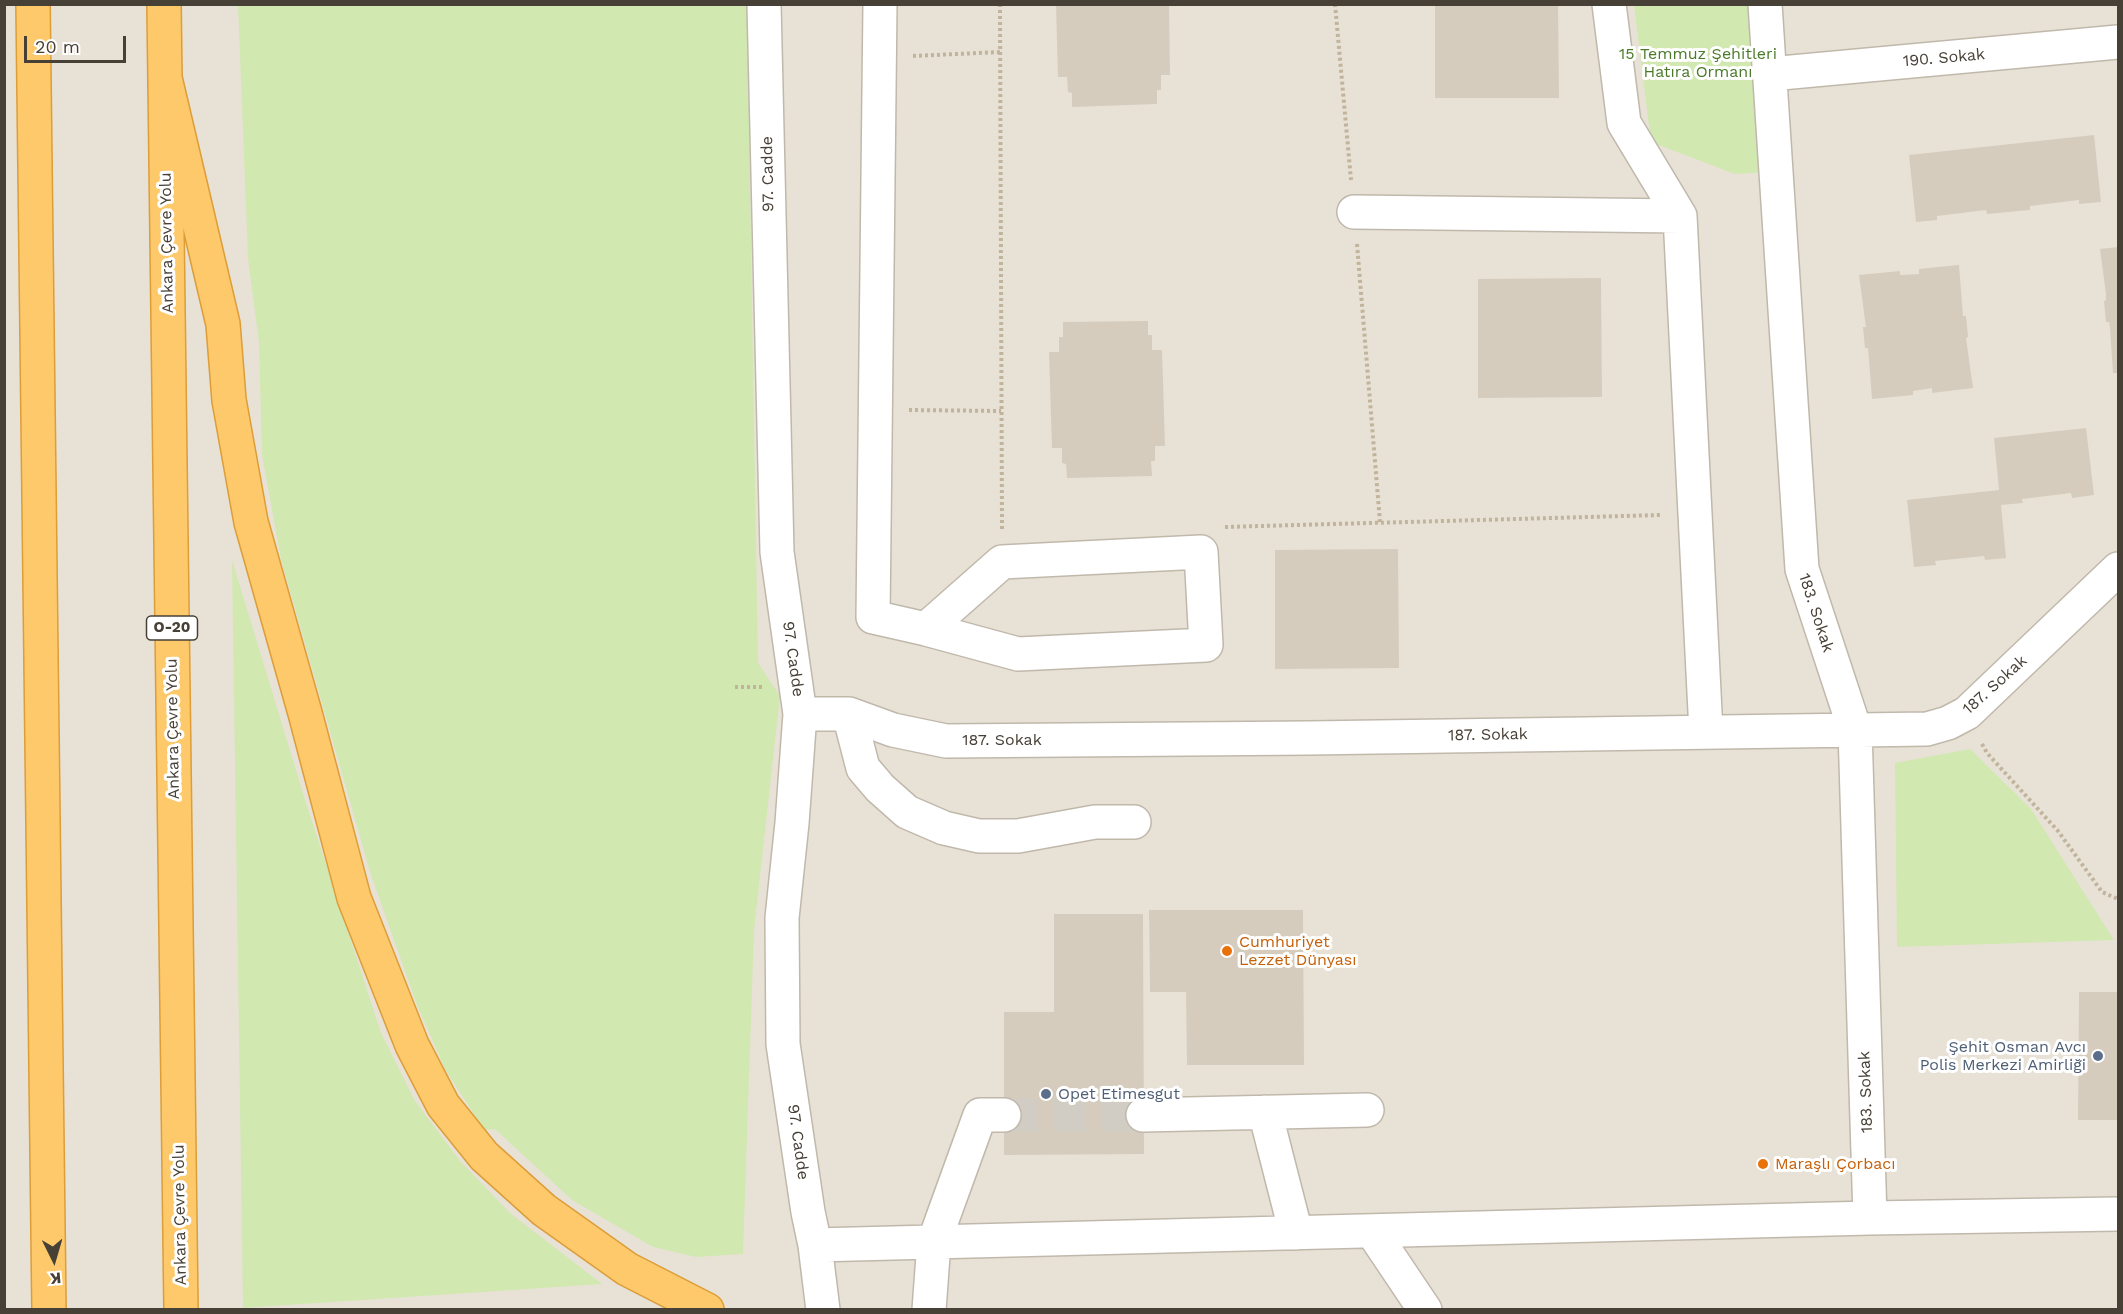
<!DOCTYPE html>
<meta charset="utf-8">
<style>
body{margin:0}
#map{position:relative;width:2123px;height:1314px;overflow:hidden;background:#f4f0e8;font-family:"Work Sans",sans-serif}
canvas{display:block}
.frame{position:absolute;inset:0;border:6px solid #474037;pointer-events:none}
.north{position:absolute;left:24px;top:1230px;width:60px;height:60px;-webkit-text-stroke:4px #fff;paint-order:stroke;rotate:175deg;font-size:16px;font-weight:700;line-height:24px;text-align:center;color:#474037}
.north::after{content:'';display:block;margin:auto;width:21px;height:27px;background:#474037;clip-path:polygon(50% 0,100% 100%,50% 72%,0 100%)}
.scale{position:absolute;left:24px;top:36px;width:102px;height:27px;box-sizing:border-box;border:3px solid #474037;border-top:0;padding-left:8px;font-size:18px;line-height:21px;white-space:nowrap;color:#474037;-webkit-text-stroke:4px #fff;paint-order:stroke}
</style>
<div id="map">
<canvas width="2123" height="1314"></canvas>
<div class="frame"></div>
<div class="north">K</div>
<div class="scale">20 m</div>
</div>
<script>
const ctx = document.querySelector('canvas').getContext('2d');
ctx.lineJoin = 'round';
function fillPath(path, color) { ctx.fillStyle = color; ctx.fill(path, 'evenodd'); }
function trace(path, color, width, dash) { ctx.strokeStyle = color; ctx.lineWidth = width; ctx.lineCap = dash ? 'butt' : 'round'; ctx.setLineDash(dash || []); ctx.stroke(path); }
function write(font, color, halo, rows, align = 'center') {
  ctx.font = font + ' "Work Sans",sans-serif'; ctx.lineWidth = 6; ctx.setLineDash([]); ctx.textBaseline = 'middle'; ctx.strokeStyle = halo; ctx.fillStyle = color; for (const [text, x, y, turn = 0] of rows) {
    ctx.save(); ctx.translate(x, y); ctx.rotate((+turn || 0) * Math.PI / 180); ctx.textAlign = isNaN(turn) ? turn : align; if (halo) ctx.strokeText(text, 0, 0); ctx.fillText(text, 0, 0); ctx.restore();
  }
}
fillPath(new Path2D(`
 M5,5H2118V1309L5,1310Z`), '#e8e2d6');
fillPath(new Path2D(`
 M238,5H747L758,663L780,696L754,930L743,1254L696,1257L653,1247L572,1200L495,1129L484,1130L445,1069L417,1005L370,872L281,559L262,455L259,343L248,258Z
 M1634,5H1750L1767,172L1735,174L1651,142Z
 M232,560L306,803L381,1033L415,1101L460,1161L510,1213L602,1284L243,1308Z
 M1970,749L2031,809L2114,940L1897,947L1895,763Z`), '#d1e8b1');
fillPath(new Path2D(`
 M1056,4H1169L1170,75H1161V90H1157V104L1072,107V93L1068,92L1067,77H1058Z
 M1435,4H1558L1559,98H1435Z
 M2094,135L2101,202L2079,204V200L2030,206V210L1987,214L1986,210L1937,216V220L1916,222L1909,155Z
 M2118,247V373H2113L2110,328L2109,322H2106L2104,301L2106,300V294L2100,249Z
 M1959,265L1963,316H1966L1968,337L1966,338L1973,388L1932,393V388L1913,391V395L1872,399L1868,348H1865L1863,327H1866L1865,320L1859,275L1900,271V275L1919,274V269Z
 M1601,278L1602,397L1478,398V279Z
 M1148,321V335H1152V350H1162L1165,446H1155V461H1151L1152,476L1067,478L1066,464L1062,463V448H1052L1049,352H1059V337H1063V322Z
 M2086,428L2094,495L2072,498L2071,493L2022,499L2023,503L2001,505L2006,558L1985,560L1984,556L1935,561L1936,565L1914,567L1907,500L1999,490L1994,438Z
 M1398,549L1399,668L1275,669V550Z
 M1149,910H1303L1304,1065H1187L1186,992H1150Z
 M1054,914H1143L1144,1154L1004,1155V1012H1054Z
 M2079,992H2118V1120H2078Z`), '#d6ccbd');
trace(new Path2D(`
 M1004,1115H1143`), '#d1cdc5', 33, [33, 16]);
const minor = new Path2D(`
 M764,4L777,552L800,714L792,823L782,918L783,1044L808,1212L815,1245L823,1310
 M880,4L873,617L926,629L1018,654L1206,645L1201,552L1002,562L926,629
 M1609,4L1624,123L1680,216L1706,732
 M1765,4L1802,569L1855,730L1870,1218
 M1770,74L2118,42
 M1354,212L1680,216
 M800,714H849L893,730L946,741L1309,738L1927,729L1948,723L1967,713L2118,569
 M849,714L863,768L880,788L907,812L944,828L979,836H1018L1095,822H1134
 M1265,1112L1296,1233
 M1143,1115L1367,1110
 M1372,1231L1425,1310
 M815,1245L1870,1218L2118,1214
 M929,1310L934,1242L980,1115H1004`);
const highway = new Path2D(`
 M33,4L49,1310
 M164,4L181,1310
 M165,78L223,324L229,400L251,522L305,713L354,898L412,1045L443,1105L484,1156L544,1210L627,1269L707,1310`);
trace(minor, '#c0b8ab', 36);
trace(highway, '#dd9d39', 36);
trace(new Path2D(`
 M1000,4L1002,529
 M1335,4L1351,180
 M913,56L1000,52
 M1357,244L1380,522
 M909,410L1001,411
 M1225,527L1661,515
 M735,687H763
 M1982,744L1987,753L2058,831L2102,892L2118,899`), '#c1b39c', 4, [3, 3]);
trace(minor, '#fff', 33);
trace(highway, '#fdc96a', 33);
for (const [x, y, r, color] of [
 [1227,951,6,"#e8710a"],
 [2098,1056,6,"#5c6f8a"],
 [1046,1094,6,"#5c6f8a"],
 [1763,1164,6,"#e8710a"]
]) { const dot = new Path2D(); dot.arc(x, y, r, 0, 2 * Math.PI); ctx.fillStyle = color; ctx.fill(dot); trace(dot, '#fff', 2); }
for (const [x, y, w] of [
 [172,628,51]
]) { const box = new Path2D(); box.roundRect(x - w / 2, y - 12, w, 24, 4.5); ctx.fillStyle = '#fff'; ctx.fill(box); trace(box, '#474037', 1.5); }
write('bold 15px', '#474037', null, [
 ["O-20",172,628]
]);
write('16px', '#4a7a29', '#fff', [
 ["15 Temmuz Şehitleri",1698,54],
 ["Hatıra Ormanı",1698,72]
]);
write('16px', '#474037', '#fff', [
 ["190. Sokak",1944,58,-5],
 ["97. Cadde",768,174,-91],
 ["Ankara Çevre Yolu",167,243,-91],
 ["183. Sokak",1816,613,72],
 ["97. Cadde",793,659,82],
 ["187. Sokak",1995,685,-42],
 ["Ankara Çevre Yolu",173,729,-91],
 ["187. Sokak",1488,735,-1],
 ["187. Sokak",1002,740],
 ["183. Sokak",1866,1092,-92],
 ["97. Cadde",798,1142,82],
 ["Ankara Çevre Yolu",180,1215,-91]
]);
write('16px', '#c56008', '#fff', [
 ["Cumhuriyet",1239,942],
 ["Lezzet Dünyası",1239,960],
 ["Maraşlı Çorbacı",1775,1164]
], 'left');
write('16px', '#4e5e75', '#fff', [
 ["Şehit Osman Avcı",2086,1047],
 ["Polis Merkezi Amirliği",2086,1065],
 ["Opet Etimesgut",1058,1094,"left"]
], 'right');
</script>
